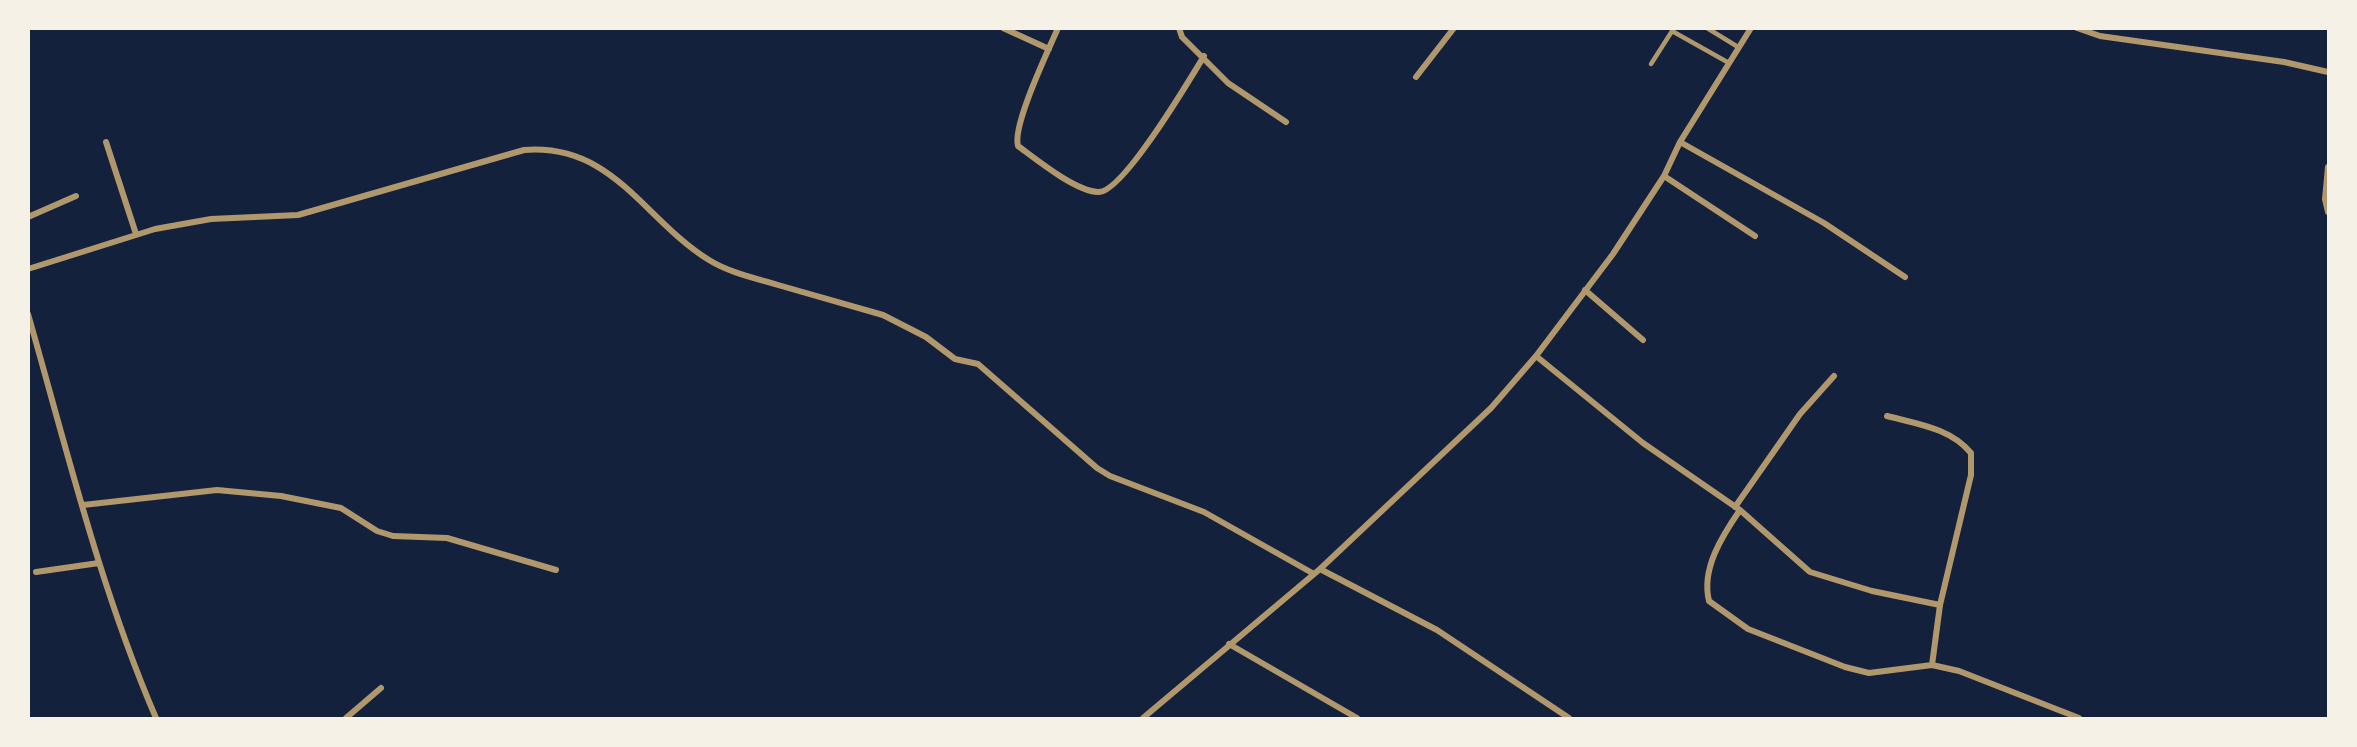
<!DOCTYPE html>
<style>
body{margin:0}
#map{position:relative;width:2357px;height:747px;overflow:hidden;background:#14213d;font-family:Montserrat,sans-serif}
canvas{display:block}
.frame{position:absolute;inset:0;border:30px solid #f6f1e7;pointer-events:none}
</style>
<div id="map">
<canvas width="2357" height="747"></canvas>
<div class="frame"></div>
</div>
<script>
const ctx = document.querySelector('canvas').getContext('2d');
ctx.lineJoin = 'round';
function trace(path, color, width, dash) { ctx.strokeStyle = color; ctx.lineWidth = width; ctx.lineCap = dash ? 'butt' : 'round'; ctx.setLineDash(dash || []); ctx.stroke(path); }
trace(new Path2D(`
 M1707,28L1738,47
 M1672,31L1729,63
 M1651,64L1674,28`), '#b1986c', 4.5);
trace(new Path2D(`
 M1003,28L1049,49
 M1058,28C1048,51 1012,126 1018,146C1037,160 1075,191 1098,192C1122,194 1190,79 1204,56
 M1179,28L1182,37L1228,83L1286,122
 M2077,28L2100,36L2284,62L2328,72
 M1416,77L1454,28
 M106,142L136,234
 M1680,142L1824,223L1905,277
 M2328,167L2325,199L2328,212
 M1664,176L1755,236
 M28,217L76,196
 M28,269L155,229L211,219L298,215L524,150C613,143 643,219 709,260C730,273 755,278 778,285C813,295 848,305 883,315L926,337L955,359L978,364L1097,468L1110,476L1204,512L1314,574
 M1585,290L1643,340
 M28,314C67,450 100,588 156,718
 M1536,356L1643,443L1740,510C1722,536 1701,569 1709,601L1748,629L1845,667L1869,673L1932,665L1959,671L2079,718
 M1887,416C1917,424 1950,428 1971,453V475L1940,605
 M83,505L217,490L281,496L341,508L377,531L393,536L447,538L556,570
 M1735,507L1800,414L1834,376
 M1740,510L1810,572L1872,591L1940,605L1932,665
 M1320,569L1437,630L1569,718
 M36,572L99,563
 M1229,644L1357,718
 M346,718L381,688
 M1143,718L1320,569L1491,408L1536,356L1613,254L1664,176L1680,142L1751,28`), '#b1986c', 6);
</script>
